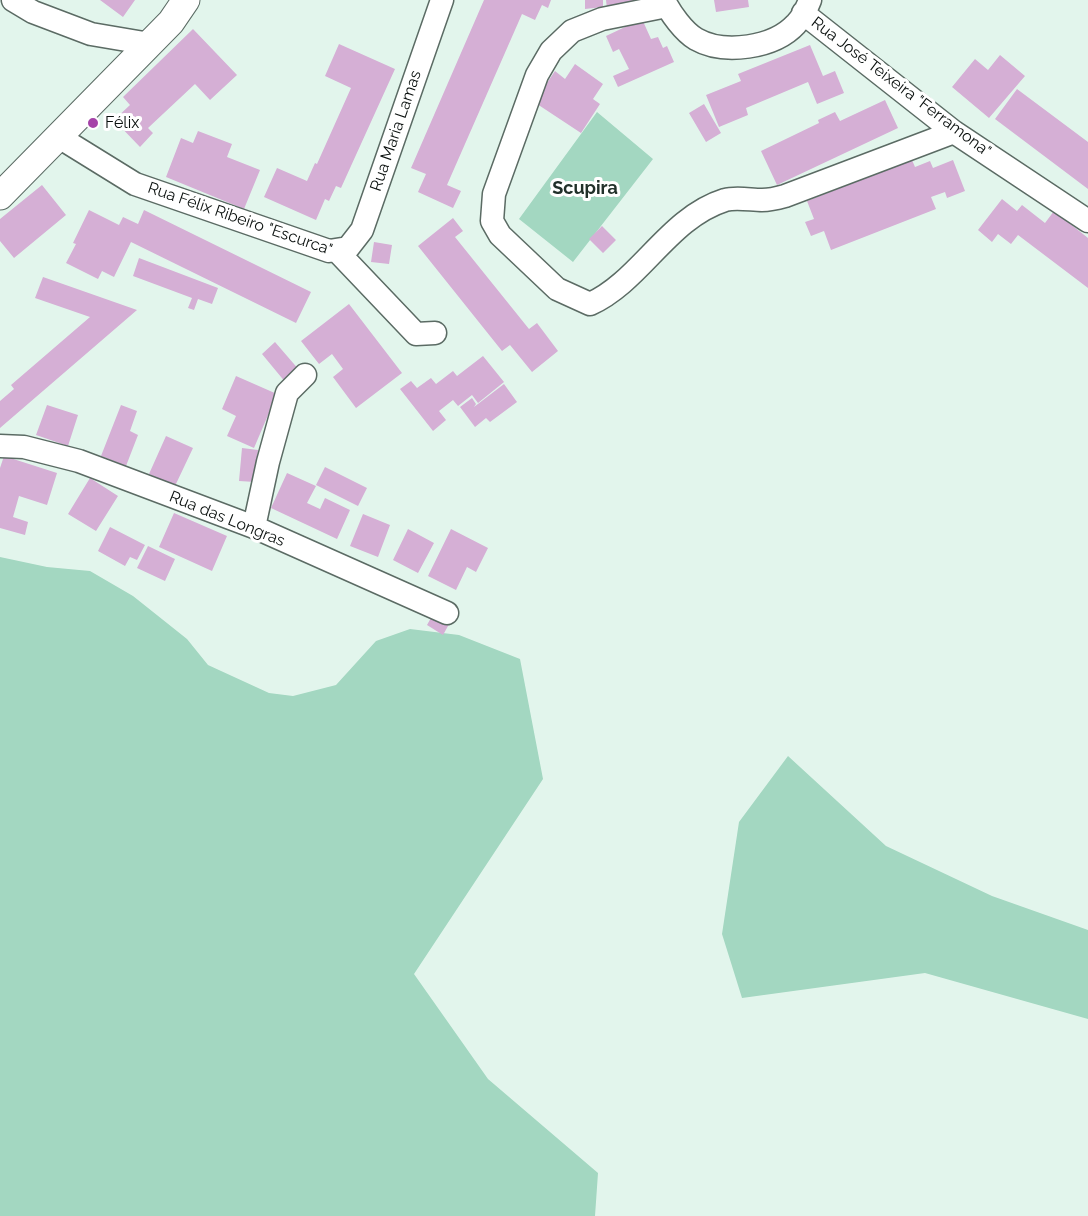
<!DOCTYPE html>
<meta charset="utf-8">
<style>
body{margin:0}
canvas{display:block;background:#e2f5ec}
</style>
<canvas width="1088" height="1216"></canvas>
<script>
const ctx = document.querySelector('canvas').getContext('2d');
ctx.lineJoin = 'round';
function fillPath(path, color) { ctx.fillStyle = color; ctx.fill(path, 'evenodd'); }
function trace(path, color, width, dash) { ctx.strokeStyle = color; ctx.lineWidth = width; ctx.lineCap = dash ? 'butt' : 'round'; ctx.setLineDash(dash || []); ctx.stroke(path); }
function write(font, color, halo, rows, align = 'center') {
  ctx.font = font + ' Raleway,sans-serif'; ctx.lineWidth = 6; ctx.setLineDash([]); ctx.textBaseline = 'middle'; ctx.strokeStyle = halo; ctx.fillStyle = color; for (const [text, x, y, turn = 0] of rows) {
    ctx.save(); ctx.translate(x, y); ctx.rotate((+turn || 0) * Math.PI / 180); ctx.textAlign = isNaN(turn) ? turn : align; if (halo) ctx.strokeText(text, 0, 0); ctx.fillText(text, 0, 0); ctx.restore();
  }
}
fillPath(new Path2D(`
 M597,112L653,159L573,262L519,219Z
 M0,557L47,567L90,571L133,596L187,639L208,665L269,693L293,696L336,685L376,641L410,629L459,635L520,659L543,779L414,974L488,1079L598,1173L595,1216H0Z
 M788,756L886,846L992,896L1088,930V1019L925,973L742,998L722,934L739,822Z`), '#a3d7c1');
fillPath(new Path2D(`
 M100,0H135L123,17Z
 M484,0H551L548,8L542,5L535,20L522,14L447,185L461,191L453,208L418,192L426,174L411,168Z
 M585,0H603V7L585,9Z
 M606,0H642L607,9Z
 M714,0H748L749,7L716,12Z
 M642,19L651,39L658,37L663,48L667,46L674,62L618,87L613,76L629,69L619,49L613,52L606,36Z
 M193,29L237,75L210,100L195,84L148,128L153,133L140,147L114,120L130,105L123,97Z
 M339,44L395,69L341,188L336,186L329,201L325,199L316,220L264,197L277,168L307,181L315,163L317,164L351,88L325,76Z
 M810,45L823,76L835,71L844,93L817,104L808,82L746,108L748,115L719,127L706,95L741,81L738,74Z
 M1000,55L1025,76L989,118L952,87L975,59L988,70Z
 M575,64L603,84L593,99L600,104L581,133L534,102L555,71L565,79Z
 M1017,89L1088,142V189L995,119Z
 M885,100L898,128L777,185L761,151L819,123L818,120L835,112L840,121Z
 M704,104L721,133L706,142L689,113Z
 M198,131L232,144L227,157L260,170L244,209L166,177L181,138L193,143Z
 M912,160L915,167L930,161L933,168L953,160L965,191L947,198L945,192L931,197L936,209L831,250L824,231L811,236L805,222L814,219L807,201Z
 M42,185L66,215L14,258L0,241V219Z
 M1002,199L1017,211L1022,205L1045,223L1054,211L1088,238V288L1018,235L1011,244L998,234L992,242L978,230Z
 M89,210L119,225L123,217L138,224L144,210L311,292L296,323L131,242L114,277L102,271L98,279L66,263L76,244L73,243Z
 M453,218L463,231L455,237L529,329L537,323L558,351L532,372L510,345L502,351L418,246Z
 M602,226L616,240L603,253L589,239Z
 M374,242L392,245L389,264L371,262Z
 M139,258L218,288L212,304L198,299L194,310L188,308L192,298L133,276Z
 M43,277L137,310L0,428V401L14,389L11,385L90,317L35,298Z
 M349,304L402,373L356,408L333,377L343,369L332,354L319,364L301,341Z
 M275,342L300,371L286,383L262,354Z
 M483,356L504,382L478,403L472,395L458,406L453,400L439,411L446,420L433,431L400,389L411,381L417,388L431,378L436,384L453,371L457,376Z
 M236,376L277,394L254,448L227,436L236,416L222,409Z
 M504,384L517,402L490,422L486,418L475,427L460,407L472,398L476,404L474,407Z
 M47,405L78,415L68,446L36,435Z
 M121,405L137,411L130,431L138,435L126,466L101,456Z
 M166,436L193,448L175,486L149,474Z
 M242,448L258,450L255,482L239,481Z
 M4,456L57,473L47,505L19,496L13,517L28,522L25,535L0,528V468Z
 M325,467L367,488L358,506L316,485Z
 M287,473L316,486L307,503L320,509L325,498L350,510L337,539L271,508Z
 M90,478L118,496L96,531L68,514Z
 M174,513L227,536L212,571L159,547Z
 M363,514L390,525L378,557L350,546Z
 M110,527L145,545L137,560L130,557L125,566L98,551Z
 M408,529L434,543L418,573L393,560Z
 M451,529L488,548L476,572L467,567L456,590L428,576Z
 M148,546L175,559L165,581L137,568Z
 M437,607L453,617L443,635L427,625Z`), '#d5afd5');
const minor = new Path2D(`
 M13,0L33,12L91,34L150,44
 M664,0C670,13 684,32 696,39C724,55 774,48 796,24C802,18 807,8 810,0
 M667,6L602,19L572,31L551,51L537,75L494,194L492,221L500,235L557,289L590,304C641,281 668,218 725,200C736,197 751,200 762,200C770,200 778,198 785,196L954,132
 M803,13L954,132L1088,221
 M59,137L135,184L329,251L348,248L362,230L442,0
 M336,250L416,334L435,333
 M0,446L24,447L79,461L254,527L447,613
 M254,527L268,462L287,393L305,375`);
const tertiary = new Path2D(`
 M0,196L171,22L186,0`);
trace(minor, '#5b6b64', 25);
trace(tertiary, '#5b6b64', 29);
trace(minor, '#fff', 22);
trace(tertiary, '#fff', 27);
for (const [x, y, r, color] of [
 [93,123,6,"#a542a8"]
]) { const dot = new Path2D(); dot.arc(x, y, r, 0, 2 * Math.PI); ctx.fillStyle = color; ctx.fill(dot); trace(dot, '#fff', 2); }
write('16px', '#090f0d', '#fff', [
 ["Rua José Teixeira \"Ferramona\"",901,87,37],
 ["Rua Maria Lamas",396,131,-71],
 ["Rua Félix Ribeiro \"Escurca\"",240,219,19],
 ["Rua das Longras",227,519,22]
]);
write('16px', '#090f0d', '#fff', [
 ["Félix",105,123]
], 'left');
write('bold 18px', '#21302a', '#fff', [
 ["Scupira",585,189]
]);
</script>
